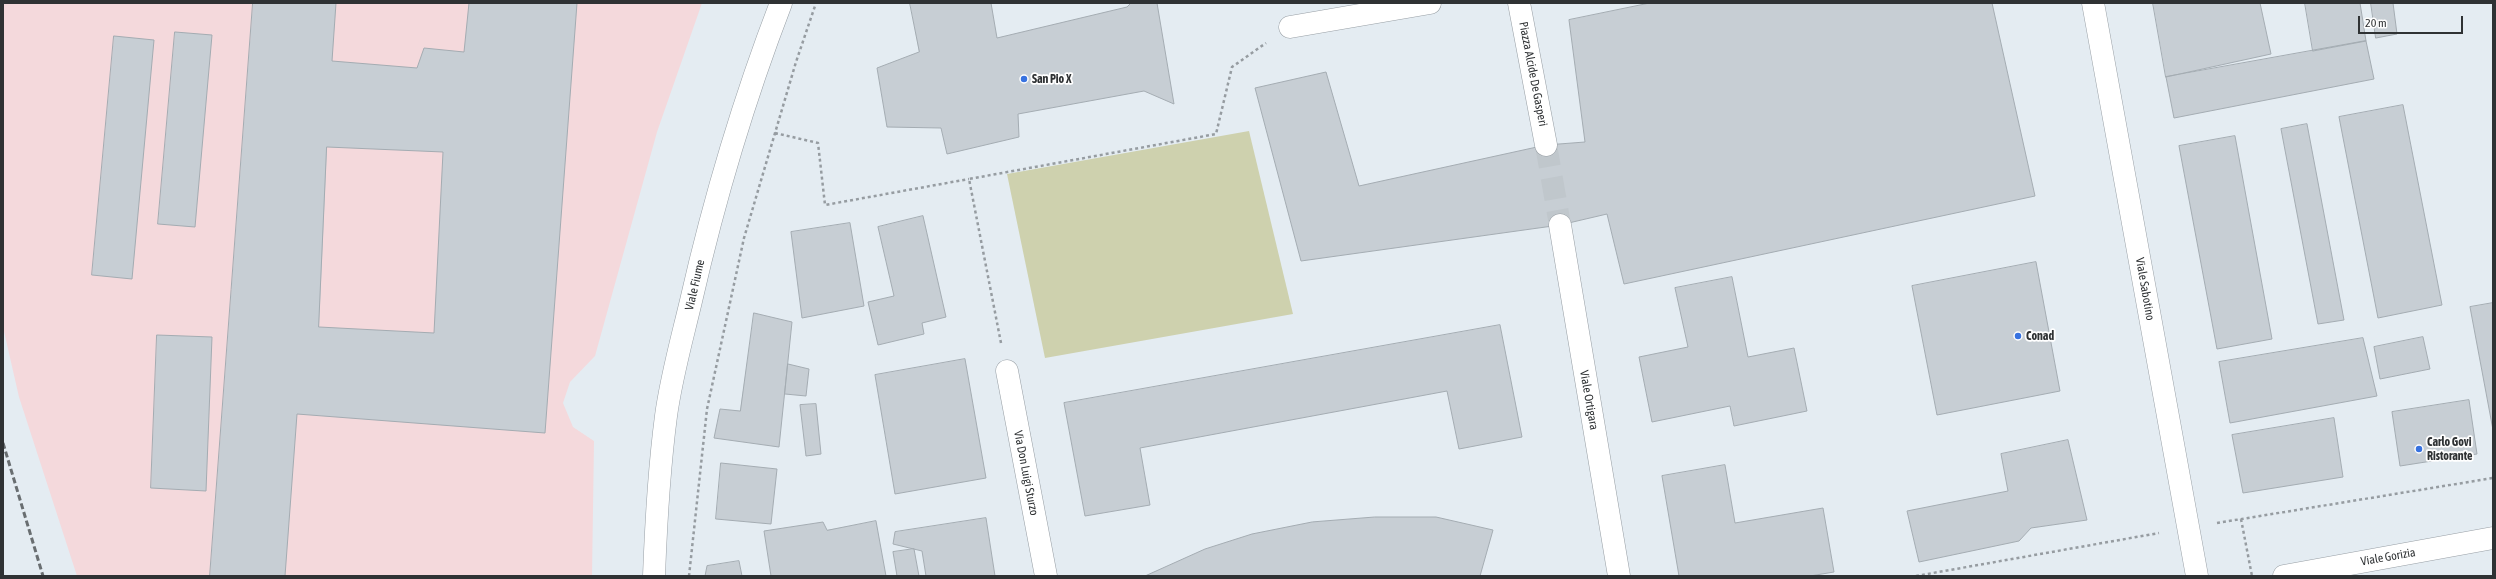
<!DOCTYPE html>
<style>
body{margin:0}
#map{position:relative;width:2496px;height:579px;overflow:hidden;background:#e4ecf2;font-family:"Asap Condensed",sans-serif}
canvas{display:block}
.frame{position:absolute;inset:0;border:4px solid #2f3234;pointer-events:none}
.scale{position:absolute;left:2358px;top:16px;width:105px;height:18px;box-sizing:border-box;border:2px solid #2f3234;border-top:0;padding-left:5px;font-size:12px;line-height:14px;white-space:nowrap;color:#2f3234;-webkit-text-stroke:3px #fff;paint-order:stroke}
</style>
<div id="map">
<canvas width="2496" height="579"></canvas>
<div class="frame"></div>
<div class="scale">20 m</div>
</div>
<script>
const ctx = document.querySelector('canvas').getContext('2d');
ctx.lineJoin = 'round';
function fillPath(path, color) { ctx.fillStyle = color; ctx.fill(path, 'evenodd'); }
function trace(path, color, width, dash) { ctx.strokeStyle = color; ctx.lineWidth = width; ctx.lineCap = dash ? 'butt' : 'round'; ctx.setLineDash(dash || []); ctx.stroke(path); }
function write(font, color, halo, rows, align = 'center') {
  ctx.font = font + ' "Asap Condensed",sans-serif'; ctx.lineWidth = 3.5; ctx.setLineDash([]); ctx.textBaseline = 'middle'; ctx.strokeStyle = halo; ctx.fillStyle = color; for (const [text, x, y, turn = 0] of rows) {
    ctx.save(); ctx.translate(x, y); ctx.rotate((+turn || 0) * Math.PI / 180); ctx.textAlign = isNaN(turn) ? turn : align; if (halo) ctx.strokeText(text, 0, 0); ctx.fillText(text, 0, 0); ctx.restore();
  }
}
fillPath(new Path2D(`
 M3,3H702L657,132L595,356L570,382L563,403L573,427L594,441L592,576H77L19,397L3,327Z`), '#f4d9dc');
fillPath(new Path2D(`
 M1249,131L1293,314L1045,358L1007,174Z`), '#ced1ae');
const building = new Path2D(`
 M253,3H336L332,61L417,68L424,48L464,52L469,3H577L545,433L297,414L285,576H210ZM327,147L443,152L434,333L319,327Z
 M910,3H991L997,38L1127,7L1131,3H1157L1174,104L1144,91L1018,114L1019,137L947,154L941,128L887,127L877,68L919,52Z
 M1650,3H1992L2035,196L1624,284L1607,214L1560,225L1301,261L1255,88L1326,72L1359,186L1546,145L1585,142L1569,20Z
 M2153,3H2260L2271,54L2166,77Z
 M2305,3H2360L2366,41L2313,51Z
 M2371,3H2393L2397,34L2376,38Z
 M175,32L212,35L195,227L158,224Z
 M114,36L154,40L132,279L92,275Z
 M2366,41L2374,79L2174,118L2166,77Z
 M2403,105L2442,305L2378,318L2339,117Z
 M2307,124L2344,320L2318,324L2281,129Z
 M2235,136L2272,339L2217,349L2179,146Z
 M923,216L946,317L922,323L924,334L878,345L868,302L894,296L878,227Z
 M850,223L864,306L802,318L791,232Z
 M2036,262L2060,391L1937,415L1912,286Z
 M1732,277L1748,357L1794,348L1807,411L1734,426L1730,406L1652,422L1639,357L1688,347L1675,288Z
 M2493,303V430L2470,307Z
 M754,313L792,322L779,447L714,438L720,409L740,411Z
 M1500,325L1522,437L1459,449L1447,391L1140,448L1150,505L1085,516L1064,403Z
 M157,335L212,337L206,491L151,488Z
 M2423,337L2430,369L2380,379L2374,347Z
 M2363,338L2377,396L2230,423L2219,362Z
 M965,359L986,478L895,494L875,375Z
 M788,364L809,369L806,396L785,394Z
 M2469,400L2477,454L2400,466L2392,412Z
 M816,404L821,454L806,456L800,405Z
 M2334,418L2343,477L2243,493L2232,435Z
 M2068,440L2087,520L2031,528L2019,541L1919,562L1907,511L2008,491L2001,454Z
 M721,463L777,469L771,524L716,519Z
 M1725,465L1735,523L1823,508L1834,572L1810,576H1679L1662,476Z
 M1375,517H1436L1493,530L1480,576H1145L1205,549L1252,534L1312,522Z
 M986,518L995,576H926L922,551L893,544L895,532Z
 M876,521L886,576H771L764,531L823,522L827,530Z
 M914,549L919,576H897L893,552Z
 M739,561L742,576H705L707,566Z`);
fillPath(building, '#c7ced4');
trace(building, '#a4acb2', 1);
trace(new Path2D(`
 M1546,145L1560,225`), '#c0c7cc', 22, [22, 11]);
const street = new Path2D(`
 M1519,3L1546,145
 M2093,3L2197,576
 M1290,27L1430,3
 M1560,225L1619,576
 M1007,371L1046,576
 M654,576C656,523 659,469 666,416C671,378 682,339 691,301C714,200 744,99 781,3`);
const secondary = new Path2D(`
 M2284,576L2493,538`);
trace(street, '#989fa5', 23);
trace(secondary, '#989fa5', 23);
trace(new Path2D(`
 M775,133L818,143L825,205L969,179
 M1001,343L969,179L1216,134L1232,67L1266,43
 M2241,519L2252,576
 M2217,523L2493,478
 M689,576L707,409L744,238L796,62L816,3
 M1916,576L2159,533`), '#969ca1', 2.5, [3, 3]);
trace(street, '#fff', 22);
trace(secondary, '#fff', 22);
trace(new Path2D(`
 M3,443L43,576`), '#696e71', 3, [6, 3]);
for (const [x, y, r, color] of [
 [1024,79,4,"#3772e0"],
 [2018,336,4,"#3772e0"],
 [2419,449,4,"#3772e0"]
]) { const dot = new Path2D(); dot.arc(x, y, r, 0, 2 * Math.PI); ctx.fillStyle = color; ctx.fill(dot); trace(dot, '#fff', 1.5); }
write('12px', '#2f3234', '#fff', [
 ["Piazza Alcide De Gasperi",1533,74,79],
 ["Viale Fiume",695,285,-77],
 ["Viale Sabotino",2145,289,80],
 ["Viale Ortigara",1589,400,80],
 ["Via Don Luigi Sturzo",1026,473,79],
 ["Viale Gorizia",2388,557,-10]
]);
write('bold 12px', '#2f3234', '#fff', [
 ["San Pio X",1032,79],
 ["Conad",2026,336],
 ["Carlo Govi",2427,442],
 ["Ristorante",2427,456]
], 'left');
</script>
